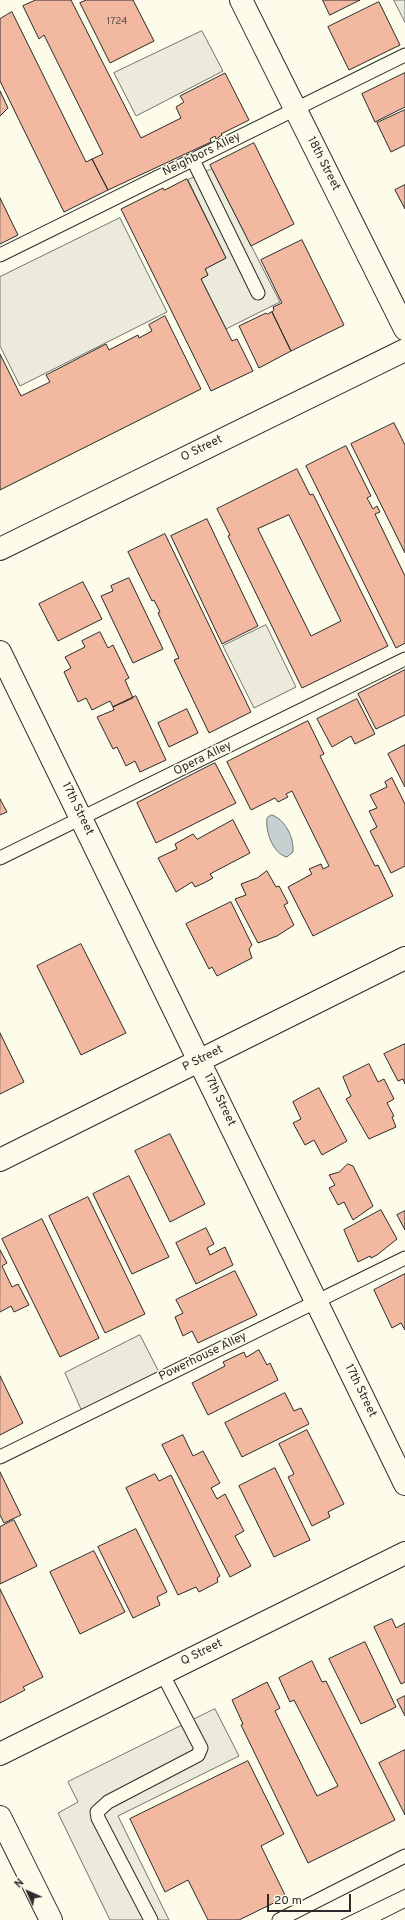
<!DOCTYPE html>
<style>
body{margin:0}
#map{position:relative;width:405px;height:1920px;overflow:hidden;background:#fdfbea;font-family:Overpass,sans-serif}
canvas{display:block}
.north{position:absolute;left:8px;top:1872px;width:40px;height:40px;-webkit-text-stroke:3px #fdfbea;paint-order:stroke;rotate:315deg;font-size:11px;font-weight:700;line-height:16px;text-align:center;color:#2b2b2b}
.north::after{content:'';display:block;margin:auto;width:14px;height:18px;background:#2b2b2b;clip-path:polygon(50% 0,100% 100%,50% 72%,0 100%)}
.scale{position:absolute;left:267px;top:1894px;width:84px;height:18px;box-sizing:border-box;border:2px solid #2b2b2b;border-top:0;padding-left:5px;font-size:12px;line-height:14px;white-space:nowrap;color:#2b2b2b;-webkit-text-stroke:3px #fdfbea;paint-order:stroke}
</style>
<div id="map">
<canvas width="405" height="1920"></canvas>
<div class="north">N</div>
<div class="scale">20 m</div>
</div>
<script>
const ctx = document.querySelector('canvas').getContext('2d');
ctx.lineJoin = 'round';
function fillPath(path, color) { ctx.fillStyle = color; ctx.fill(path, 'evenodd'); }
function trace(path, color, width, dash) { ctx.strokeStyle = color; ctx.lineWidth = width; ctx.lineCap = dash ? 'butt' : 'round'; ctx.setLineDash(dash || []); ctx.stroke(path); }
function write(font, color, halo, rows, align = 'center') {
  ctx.font = font + ' Overpass,sans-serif'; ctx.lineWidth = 3; ctx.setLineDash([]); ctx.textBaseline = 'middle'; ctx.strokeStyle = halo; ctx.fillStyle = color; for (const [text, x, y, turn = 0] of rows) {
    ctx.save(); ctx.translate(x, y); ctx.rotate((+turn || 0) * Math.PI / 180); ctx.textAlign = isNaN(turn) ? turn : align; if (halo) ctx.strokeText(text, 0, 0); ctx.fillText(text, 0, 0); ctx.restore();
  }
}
const parking = new Path2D(`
 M394,0H405V22Z
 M202,31L223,71L136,116L114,73Z
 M212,169L280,302L226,329L201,279L208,275L205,269L226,258L188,180Z
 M120,218L167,312L20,386L0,346V277Z
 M266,625L296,687L254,708L223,646Z
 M140,1335L162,1378L84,1416L65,1373Z
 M215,1709L239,1756L118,1816L169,1920H110L58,1813L78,1802L68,1782Z`);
fillPath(parking, '#eceadb');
trace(parking, '#74746e', 1);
const water = new Path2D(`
 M272,815C286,820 294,838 293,852L287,857C273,854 265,831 267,818Z`);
fillPath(water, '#c7d0d0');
trace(water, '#74746e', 1);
const building = new Path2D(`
 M36,0H71L141,138L181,118L176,107L184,102L180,96L225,73L249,120L221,134L222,135L216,139L215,136L210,139L211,142L108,190L92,159L103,154L44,35L39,39L23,6Z
 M87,0H133L154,41L110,63L80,3Z
 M323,0H360L330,15Z
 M379,2L400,45L349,70L328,27Z
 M12,12L86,162L92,159L108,190L64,212L0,81V19Z
 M405,73V107L375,122L362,94Z
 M0,91L8,108L0,116Z
 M405,110V145L391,152L377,123Z
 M254,143L294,224L251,246L210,165Z
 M187,179L226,258L205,269L208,275L201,279L232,341L237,339L253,371L211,391L121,209L163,188L164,190Z
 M405,185V209L395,190Z
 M0,198L18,235L0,244Z
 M302,240L344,325L291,351L272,312L274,310L273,307L282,303L261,260Z
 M272,312L291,351L259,368L239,326L266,313L267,314Z
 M165,316L201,389L0,490V354L21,396L50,382L46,375L106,344L109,350L138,335L139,338L152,331L149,325Z
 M394,423L405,445V553L351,444Z
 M346,446L371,496L367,498L373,509L377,506L380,512L375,514L405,576V643L396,648L306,466Z
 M297,469L310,495L313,494L388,646L302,688L228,536L230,535L217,509ZM289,515L341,621L311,636L258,529Z
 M207,519L258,626L222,644L171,536Z
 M165,534L251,712L209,733L174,660L179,658L158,613L160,612L154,600L152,601L128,552Z
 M129,578L163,649L133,663L101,596L113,591L111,586Z
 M83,582L102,619L58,641L39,604Z
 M100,632L108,648L113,645L129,678L125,680L133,698L113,707L110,701L92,710L86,698L78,702L64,672L71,668L65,657L85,647L82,641Z
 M405,670V715L376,729L358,694Z
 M136,696L166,760L140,772L135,761L126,766L117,747L113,749L97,717L114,710L113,707Z
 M357,699L375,734L355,744L351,736L332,747L317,719Z
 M187,709L198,733L169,747L158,723Z
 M308,721L324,754L320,756L375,866L378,865L393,896L313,936L288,887L312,874L309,869L321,864L323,869L329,866L292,791L286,794L288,797L278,802L275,798L251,810L227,762Z
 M405,745V787L388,754Z
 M215,763L236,803L156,843L137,803Z
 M392,778L405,804V866L391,873L370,831L377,827L369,811L377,808L370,795L387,787L385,782Z
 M0,799L7,812L0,815Z
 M233,820L250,853L210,874L213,878L204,883L195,887L192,882L176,892L158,858L177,849L175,844L193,834L197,839Z
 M267,871L276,887L279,886L288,903L284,905L294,925L277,936L258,943L235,899L246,895L241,884L257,878Z
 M231,902L252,945L249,949L252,958L217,976L212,967L209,969L186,924Z
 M81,944L126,1033L81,1055L37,966Z
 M0,1033L24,1082L0,1094Z
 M405,1044V1084L403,1079L398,1081L384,1054Z
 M369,1064L378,1082L384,1079L394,1099L387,1103L394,1116L392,1117L396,1127L369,1139L346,1099L351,1096L343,1077Z
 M319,1088L347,1141L322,1155L314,1140L305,1145L293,1123L301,1119L293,1102Z
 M170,1134L205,1204L170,1222L135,1151Z
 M348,1164L353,1166L373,1206L353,1220L344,1202L338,1205L329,1188L335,1185L329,1175L339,1172Z
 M129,1176L169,1257L132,1274L93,1194Z
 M88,1197L145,1314L105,1333L49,1216Z
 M381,1210L397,1239L377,1255L371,1258L370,1256L358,1262L344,1230Z
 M405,1211V1230L397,1215Z
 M42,1219L99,1338L60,1357L2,1239Z
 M206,1228L214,1244L207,1248L210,1255L225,1247L233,1265L196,1284L176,1243Z
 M0,1250L7,1263L2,1266L12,1287L18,1284L29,1305L14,1312L11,1306L0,1312Z
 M235,1271L257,1315L198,1343L192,1331L183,1336L175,1317L183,1313L176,1300Z
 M405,1274V1330L401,1323L392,1328L374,1290Z
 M259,1350L267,1365L270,1363L278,1380L208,1415L192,1383L225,1366L223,1362L244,1352L246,1357Z
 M0,1376L23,1423L0,1435Z
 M285,1393L294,1411L301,1408L309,1424L242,1457L225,1423Z
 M307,1430L344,1504L328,1512L330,1517L312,1526L288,1477L294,1474L279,1444Z
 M183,1435L193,1456L203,1451L220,1483L211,1488L217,1499L225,1494L244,1531L235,1536L251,1566L230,1577L162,1445Z
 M275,1468L310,1540L274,1557L239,1486Z
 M0,1472L21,1515L4,1523L0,1515Z
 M155,1474L159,1481L171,1475L220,1576L217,1578L218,1582L199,1592L196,1587L178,1595L126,1488Z
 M14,1520L37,1566L0,1584V1527Z
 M136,1529L167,1592L157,1597L160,1605L133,1618L98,1547Z
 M94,1551L125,1612L80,1634L50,1572Z
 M0,1589L43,1677L23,1687L25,1690L0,1703Z
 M392,1619L396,1628L405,1623V1682L401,1684L374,1627Z
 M365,1642L396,1707L361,1724L329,1659Z
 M312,1661L322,1682L326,1681L395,1820L308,1863L241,1725L243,1724L232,1700L267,1682L280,1708L275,1711L317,1796L338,1786L294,1700L290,1702L279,1678Z
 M405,1696V1716L397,1700Z
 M405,1750V1815L379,1763Z
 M248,1761L284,1834L261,1846L286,1897L239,1920H208L188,1880L165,1892L130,1819Z`);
fillPath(building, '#f2b8a0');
trace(building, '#2b2b2b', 1);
const service = new Path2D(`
 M193,160L258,293
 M0,255L405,55
 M0,858L405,659
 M0,1457L405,1258
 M151,1920L98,1818L97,1812L108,1802L198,1755L201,1748L162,1673
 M279,1920L405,1856`);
const minor = new Path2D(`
 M241,0L405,329
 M0,549L405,350
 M0,652L405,1484`);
const secondary = new Path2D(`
 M0,1160L405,958
 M0,1754L405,1553`);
const primary = new Path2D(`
 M0,1817L51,1920`);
trace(service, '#2b2b2b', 15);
trace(minor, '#2b2b2b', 24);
trace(secondary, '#2b2b2b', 24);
trace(primary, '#2b2b2b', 24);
trace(service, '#fdfbea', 13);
trace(minor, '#fdfbea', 22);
trace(secondary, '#fdfbea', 22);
trace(primary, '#fdfbea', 22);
trace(new Path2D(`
 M341,1920L405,1889
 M381,1920L405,1908`), '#2b2b2b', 1);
write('10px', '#5d4e48', null, [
 ["1724",117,22]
]);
write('12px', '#2b2b2b', '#fdfbea', [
 ["Neighbors Alley",202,155,-26],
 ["18th Street",323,164,63],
 ["O Street",202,449,-26],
 ["Opera Alley",203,759,-26],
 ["17th Street",77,809,64],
 ["P Street",203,1059,-27],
 ["17th Street",219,1100,64],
 ["Powerhouse Alley",203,1357,-26],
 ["17th Street",360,1391,64],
 ["Q Street",202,1653,-26]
]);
</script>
